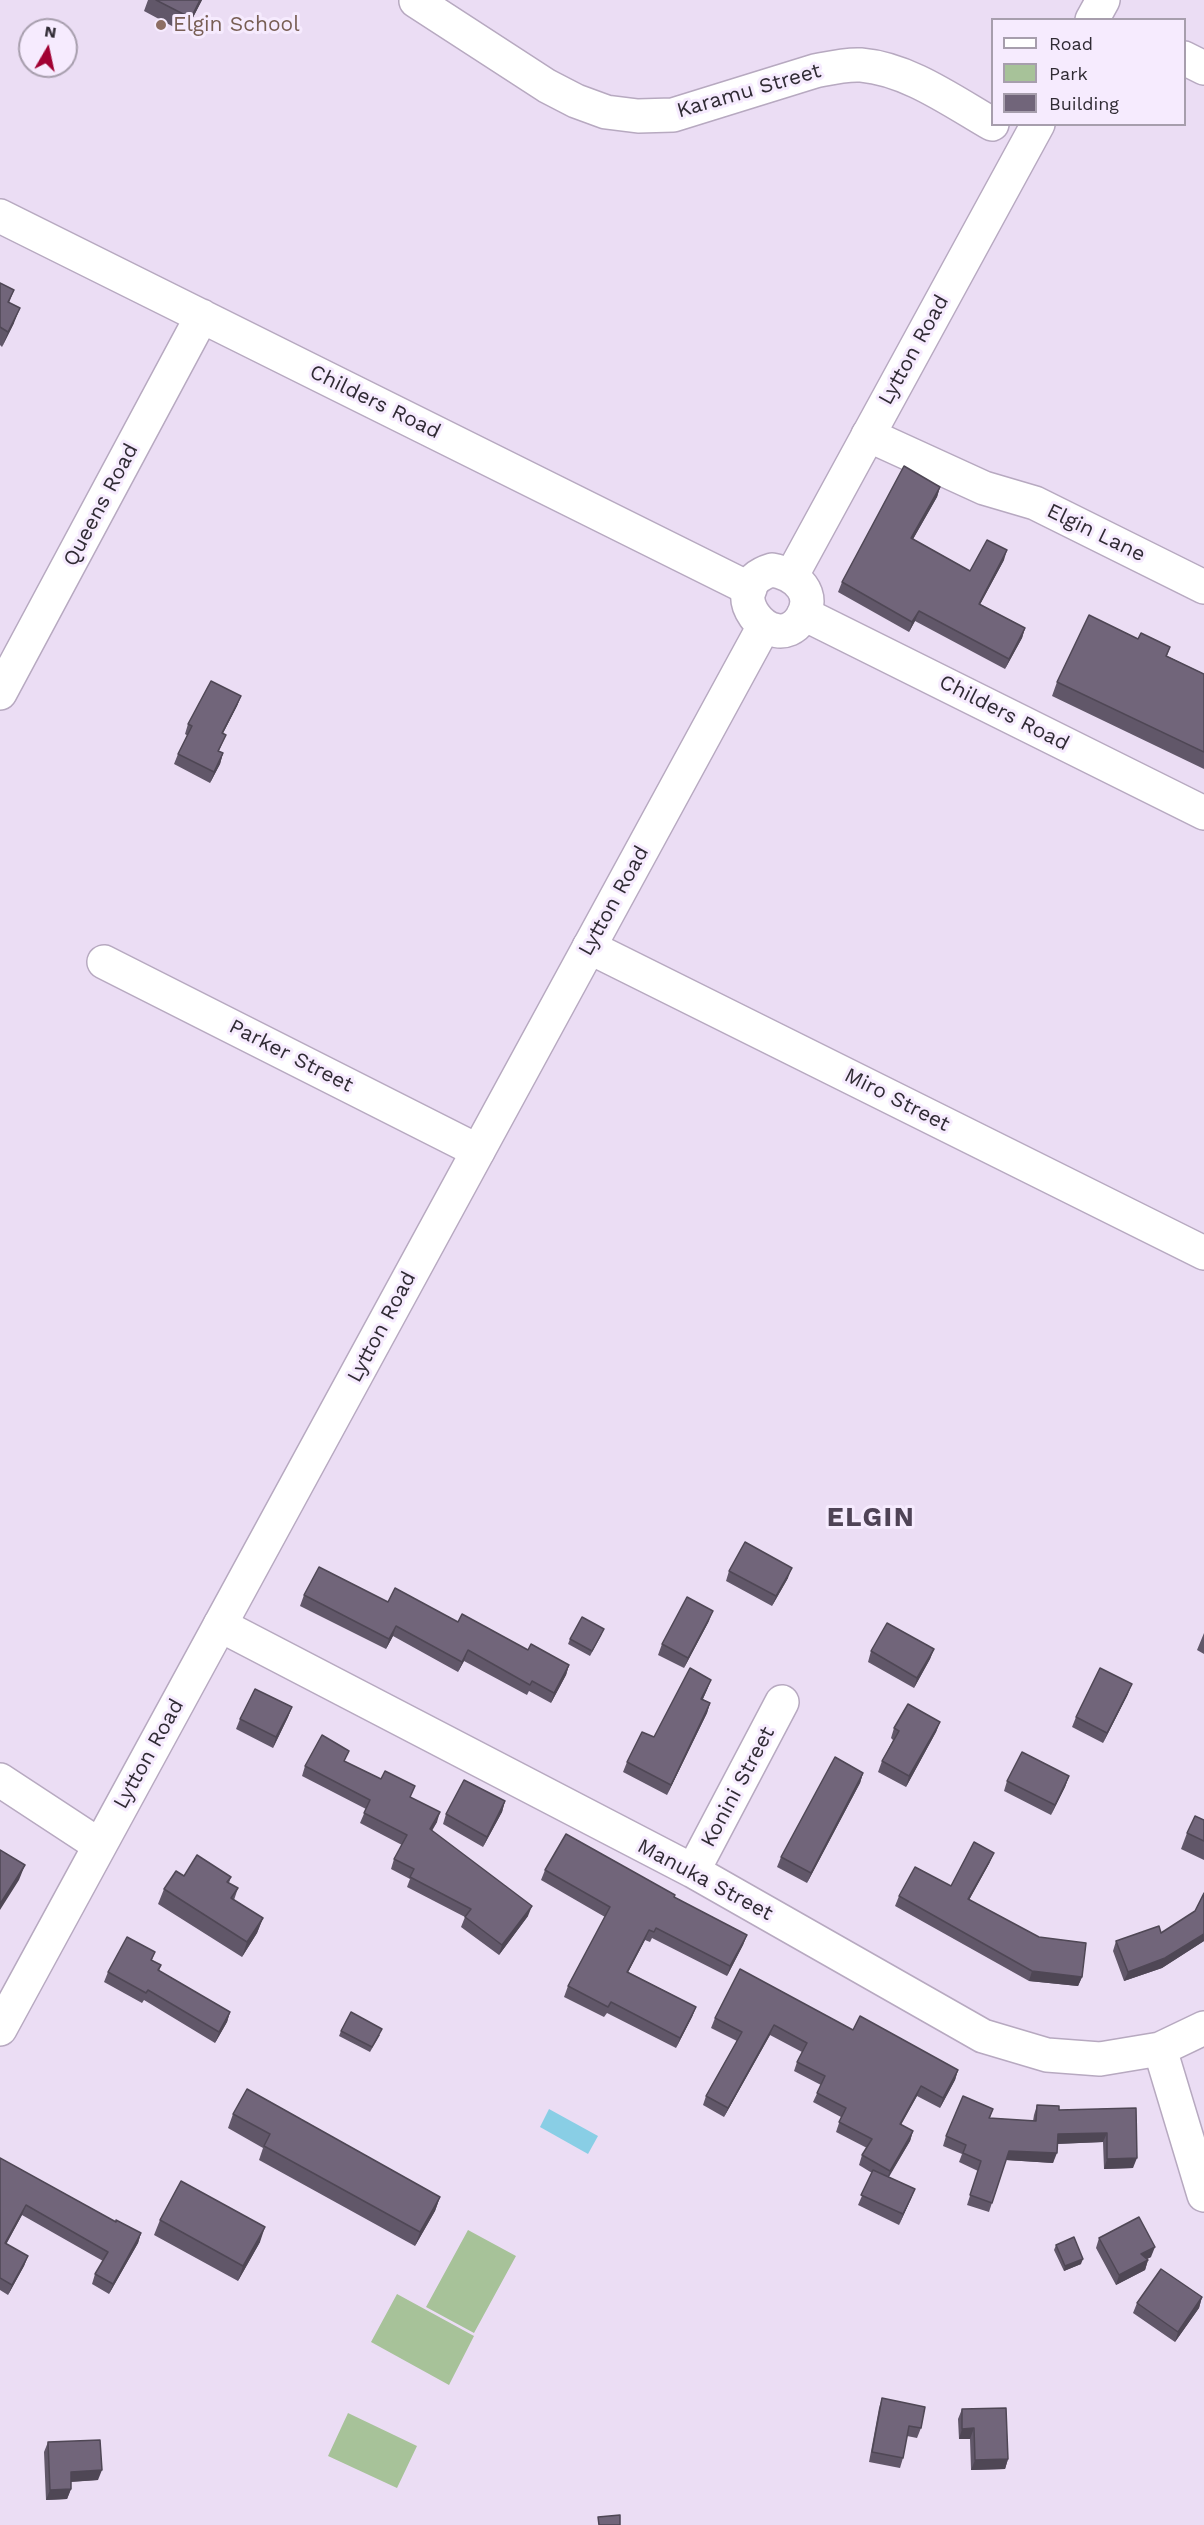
<!DOCTYPE html>
<style>
body{margin:0}
#map{position:relative;width:1204px;height:2525px;overflow:hidden;background:#ebddf4;font-family:"Work Sans",sans-serif}
canvas{display:block}
.legend{position:absolute;left:991px;top:18px;width:195px;height:108px;box-sizing:border-box;background:#f6ebfe;border:2px solid #a79ead;margin:0;padding:8px 10px;list-style:none;font-size:18px;color:#302b34}
.legend li{display:flex;align-items:center;gap:12px;height:30px}
.legend b{width:30px;border:2px solid #a79ead}
.north{position:absolute;left:18px;top:18px;width:60px;height:60px;box-sizing:border-box;background:#f6ebfe;border:2px solid #a79ead;border-radius:50%;rotate:9deg;font-size:16px;font-weight:700;line-height:24px;text-align:center;color:#302b34}
.north::after{content:'';display:block;margin:auto;width:21px;height:27px;background:#a10132;clip-path:polygon(50% 0,100% 100%,50% 72%,0 100%)}
</style>
<div id="map">
<canvas width="1204" height="2525"></canvas>
<ul class="legend">
<li><b style="height:8px;background:#fff"></b>Road</li>
<li><b style="height:16px;background:#a7c299"></b>Park</li>
<li><b style="height:16px;background:#71657a"></b>Building</li>
</ul>
<div class="north">N</div>
</div>
<script>
const ctx = document.querySelector('canvas').getContext('2d');
ctx.lineJoin = 'round';
function fillPath(path, color) { ctx.fillStyle = color; ctx.fill(path, 'evenodd'); }
function trace(path, color, width, dash) { ctx.strokeStyle = color; ctx.lineWidth = width; ctx.lineCap = dash ? 'butt' : 'round'; ctx.setLineDash(dash || []); ctx.stroke(path); }
function write(font, color, halo, rows, align = 'center') {
  ctx.font = font + ' "Work Sans",sans-serif'; ctx.lineWidth = 6; ctx.setLineDash([]); ctx.textBaseline = 'middle'; ctx.strokeStyle = halo; ctx.fillStyle = color; for (const [text, x, y, turn = 0] of rows) {
    ctx.save(); ctx.translate(x, y); ctx.rotate((+turn || 0) * Math.PI / 180); ctx.textAlign = isNaN(turn) ? turn : align; if (halo) ctx.strokeText(text, 0, 0); ctx.fillText(text, 0, 0); ctx.restore();
  }
}
fillPath(new Path2D(`
 M468,2230L516,2256L474,2333L426,2307Z
 M397,2294L474,2336L449,2385L371,2342Z
 M348,2413L417,2446L397,2488L328,2456Z`), '#a7c299');
fillPath(new Path2D(`
 M549,2109L598,2136L588,2154L540,2127Z`), '#89cee5');
const minor = new Path2D(`
 M416,1L547,86L576,101L606,112L638,116L673,115L815,71C830,68 846,64 861,65C908,69 952,101 992,124
 M1184,58L1204,68
 M0,216L750,589
 M868,435L984,488L1035,503L1204,587
 M804,614L1204,813
 M0,693L202,316
 M589,947L1204,1253
 M104,962L478,1151
 M220,1625L693,1871L983,2036L1047,2055L1100,2059L1160,2049L1204,2028
 M0,1780L99,1845
 M693,1871L782,1702
 M1160,2049L1204,2195`);
const major = new Path2D(`
 M1092,20L1103,0
 M772,570C796,574 818,594 801,619C773,659 715,587 772,570Z
 M792,575L1038,124
 M0,2029L764,626`);
trace(minor, '#b7a9c0', 36);
trace(major, '#b7a9c0', 36);
trace(minor, '#fff', 33);
trace(major, '#fff', 33);
fillPath(new Path2D(`
 M148,0H202L185,33L144,11Z
 M0,283L14,290L9,303L14,323L2,347L0,345Z
 M940,487L937,497L913,539L970,571L1004,560L980,604L1025,628L1022,638L1005,669L915,621L909,632L838,592L842,582Z
 M1138,639L1170,647L1167,656L1204,674V769L1052,696L1057,682Z
 M241,696L237,706L223,733L226,735L219,751L223,753L220,764L210,783L174,764L178,754L188,736L185,734L188,724Z
 M729,1571L788,1578L772,1606L726,1581Z
 M304,1595L388,1602L458,1622L528,1650L569,1665L566,1675L551,1703L529,1691L527,1695L464,1661L458,1672L393,1636L386,1649L300,1606Z
 M709,1621L684,1668L658,1655L662,1644Z
 M1204,1633V1654L1197,1650Z
 M602,1634L590,1656L568,1644L570,1639Z
 M934,1649L930,1659L914,1688L868,1662L871,1651Z
 M711,1680L703,1699L710,1703L707,1713L667,1795L623,1772L627,1762L654,1737Z
 M1128,1694L1103,1743L1072,1727L1076,1717Z
 M292,1707L288,1717L273,1748L236,1729L240,1719Z
 M940,1722L936,1732L906,1787L878,1772L882,1761L893,1740L891,1738L894,1728Z
 M345,1761L411,1798L437,1822L432,1831L528,1916L499,1955L461,1927L465,1917L407,1887L410,1879L391,1869L394,1859L402,1845L360,1823L366,1809L302,1776L305,1766Z
 M863,1773L860,1783L807,1883L777,1867L781,1857Z
 M1069,1776L1065,1787L1051,1815L1004,1791L1007,1781Z
 M505,1801L502,1812L483,1847L443,1824L446,1814Z
 M1204,1820V1860L1181,1849L1187,1833Z
 M990,1862L969,1900L1082,1977L1078,1986L1029,1981L895,1906L899,1896L951,1886Z
 M545,1870L674,1898L747,1935L743,1945L727,1976L652,1938L650,1942L645,1940L628,1972L696,2007L692,2017L676,2048L607,2013L604,2017L564,1997L568,1986L605,1917L541,1880Z
 M184,1876L231,1877L229,1883L238,1888L234,1900L263,1918L257,1933L242,1957L158,1904L164,1889Z
 M1161,1933L1204,1941L1162,1968L1124,1981L1113,1951L1116,1941Z
 M155,1952L152,1960L161,1965L159,1971L230,2012L227,2022L215,2043L144,2000L142,2003L104,1982L108,1972Z
 M715,2018L853,2030L958,2070L955,2080L940,2108L917,2096L901,2125L913,2131L910,2141L889,2177L915,2189L899,2225L858,2205L872,2173L859,2165L862,2155L867,2148L836,2132L841,2117L813,2102L821,2085L794,2071L797,2062L802,2052L770,2035L724,2117L703,2105L706,2096L737,2041L711,2028Z
 M341,2031L380,2035L370,2052L339,2036Z
 M1037,2105L1059,2110L1136,2108L1133,2168L1104,2169L1103,2142L1057,2144L1053,2163L1006,2160L989,2212L967,2205L978,2171L959,2162L962,2154L943,2146L946,2136L993,2109L990,2118L1033,2121L1034,2115Z
 M233,2114L440,2197L435,2211L415,2246L259,2160L263,2148L228,2128Z
 M0,2158L116,2222L141,2233L138,2243L109,2294L92,2284L95,2274L103,2261L22,2215L6,2244L28,2256L24,2266L8,2295L0,2290Z
 M160,2220L260,2242L238,2281L154,2235Z
 M1099,2238L1151,2257L1147,2259L1148,2260L1145,2270L1116,2285L1096,2248Z
 M1056,2245L1081,2264L1064,2271L1054,2250Z
 M1202,2297L1199,2308L1175,2342L1133,2313L1137,2303Z
 M882,2398L921,2428L917,2438L907,2436L903,2458L900,2468L869,2462L879,2408Z
 M962,2409L1008,2459L1005,2469L971,2470L970,2439H959L958,2419Z
 M48,2442L98,2480L71,2482V2489L67,2499L46,2500L44,2452Z`), '#615769');
fillPath(new Path2D(`
 M200,0H202L185,33L191,18Z
 M20,308L14,323L2,347L8,332Z
 M940,487L937,497L908,548L911,538Z
 M1007,550L1004,560L975,614L979,604Z
 M919,611L915,621L909,632L912,622Z
 M1025,628L1022,638L1005,669L1009,659Z
 M241,696L237,706L218,743L222,733Z
 M223,753L220,764L210,783L214,772Z
 M792,1568L788,1578L772,1606L776,1596Z
 M713,1611L709,1621L684,1668L688,1658Z
 M396,1626L393,1636L386,1649L389,1639Z
 M934,1649L930,1659L914,1688L917,1678Z
 M468,1650L464,1661L458,1672L462,1662Z
 M569,1665L566,1675L551,1703L554,1693Z
 M711,1680L707,1690L698,1709L701,1699Z
 M1132,1684L1128,1694L1103,1743L1107,1733Z
 M710,1703L707,1713L667,1795L671,1785Z
 M292,1707L288,1717L273,1748L276,1737Z
 M940,1722L936,1732L906,1787L909,1776Z
 M863,1773L860,1783L807,1883L811,1873Z
 M1069,1776L1065,1787L1051,1815L1055,1805Z
 M505,1801L502,1812L483,1847L487,1837Z
 M440,1812L437,1822L426,1839L430,1829Z
 M994,1853L990,1862L964,1909L968,1899Z
 M25,1865L19,1880L0,1910V1904Z
 M532,1906L528,1916L499,1955L502,1945Z
 M263,1918L257,1933L242,1957L247,1942Z
 M649,1930L645,1940L623,1982L627,1972Z
 M1204,1934V1941L1162,1968L1124,1981L1128,1972Z
 M747,1935L743,1945L727,1976L730,1966Z
 M1032,1971L1082,1977L1078,1986L1029,1981Z
 M696,2007L692,2017L676,2048L680,2038Z
 M230,2012L227,2022L215,2043L219,2032Z
 M774,2025L770,2035L724,2117L728,2108Z
 M958,2070L955,2080L940,2108L943,2098Z
 M921,2086L917,2096L896,2133L900,2124Z
 M913,2131L910,2141L886,2181L890,2171Z
 M1107,2133L1103,2142L1054,2144L1058,2134Z
 M1009,2151L1057,2153L1053,2163L1006,2160Z
 M1137,2158L1133,2168L1104,2169L1107,2159Z
 M915,2189L911,2199L899,2225L903,2214Z
 M440,2197L435,2211L415,2246L420,2232Z
 M26,2205L22,2215L1,2254L5,2243Z
 M265,2227L260,2242L238,2281L243,2266Z
 M141,2233L138,2243L109,2294L113,2284Z
 M1155,2247L1151,2257L1137,2264L1141,2254Z
 M28,2256L24,2266L8,2295L12,2285Z
 M1083,2259L1081,2264L1064,2271L1065,2266Z
 M1148,2260L1145,2270L1116,2285L1119,2275Z
 M1202,2297L1199,2308L1175,2342L1178,2332Z
 M974,2428L970,2439H959L962,2429Z
 M1008,2459L1005,2469L971,2470L975,2460Z
 M102,2470L98,2480L67,2482L71,2472Z
 M71,2489L67,2499L46,2500L50,2490Z`), '#4f4755');
const building = new Path2D(`
 M156,0H200L191,18Z
 M0,283L14,290L8,302L20,308L8,332L0,327Z
 M904,466L940,487L911,538L970,571L987,540L1007,550L979,604L1025,628L1009,659L919,611L912,622L842,582Z
 M1089,615L1138,639L1141,633L1170,647L1166,656L1204,674V752L1057,682Z
 M211,681L241,696L222,733L226,735L218,751L223,753L214,772L178,754L192,726L188,724Z
 M745,1542L792,1568L776,1596L729,1571Z
 M319,1567L388,1602L395,1588L458,1622L462,1614L528,1650L531,1644L569,1665L554,1693L532,1681L530,1685L468,1650L462,1662L396,1626L389,1639L304,1595Z
 M687,1597L713,1611L688,1658L662,1644Z
 M582,1617L604,1629L592,1651L570,1639Z
 M887,1623L934,1649L917,1678L871,1651Z
 M690,1668L711,1680L701,1699L710,1703L671,1785L627,1762L642,1732L654,1737Z
 M1100,1668L1132,1684L1107,1733L1076,1717Z
 M255,1689L292,1707L276,1737L240,1719Z
 M908,1704L940,1722L909,1776L882,1761L899,1731L894,1728Z
 M322,1735L349,1751L344,1761L381,1779L385,1771L415,1786L410,1797L440,1812L430,1829L532,1906L502,1945L465,1917L471,1909L410,1877L414,1869L394,1859L407,1835L364,1813L370,1800L305,1766Z
 M1022,1752L1069,1776L1055,1805L1007,1781Z
 M835,1757L863,1773L811,1873L781,1857Z
 M464,1780L505,1801L487,1837L446,1814Z
 M1195,1816L1204,1820V1841L1187,1833Z
 M566,1834L675,1895L674,1897L747,1935L730,1966L656,1928L654,1932L649,1930L627,1972L696,2007L680,2038L611,2002L608,2007L568,1986L610,1907L545,1870Z
 M974,1842L994,1853L968,1899L1039,1937L1086,1943L1082,1977L1032,1971L899,1896L915,1867L951,1886Z
 M0,1850L25,1865L0,1904Z
 M197,1855L231,1877L227,1882L238,1888L231,1898L263,1918L247,1942L164,1889L176,1871L184,1876Z
 M1204,1893V1934L1165,1958L1128,1972L1116,1941L1159,1926L1161,1933L1195,1911Z
 M127,1937L155,1952L151,1960L161,1965L158,1970L230,2012L219,2032L148,1990L146,1993L108,1972Z
 M740,1969L853,2030L860,2016L958,2070L943,2098L921,2086L900,2124L913,2131L890,2171L862,2155L872,2139L839,2122L846,2108L817,2093L825,2076L797,2062L807,2043L774,2025L728,2108L706,2096L742,2032L715,2018Z
 M351,2012L382,2029L372,2047L341,2031Z
 M247,2089L440,2197L420,2232L264,2146L270,2134L233,2114Z
 M963,2096L993,2109L989,2118L1036,2121L1037,2105L1059,2106V2110L1136,2108L1137,2158L1107,2159V2133L1058,2134L1057,2153L1009,2151L992,2203L970,2195L981,2161L963,2153L966,2145L946,2136Z
 M0,2158L116,2222V2220L141,2233L113,2284L95,2274L108,2252L26,2205L5,2243L28,2256L12,2285L0,2278Z
 M873,2170L915,2189L903,2214L861,2195Z
 M181,2181L265,2227L243,2266L160,2220Z
 M1139,2217L1155,2247L1141,2254L1148,2260L1119,2275L1099,2238Z
 M1074,2237L1083,2259L1065,2266L1056,2245Z
 M1161,2269L1202,2297L1178,2332L1137,2303Z
 M882,2398L925,2407L921,2428L909,2426L903,2458L872,2452Z
 M1006,2408L1008,2459L975,2460L974,2428L962,2429V2409Z
 M100,2440L102,2470L71,2472V2489L50,2490L48,2442Z
 M620,2515V2525H599L598,2517Z`);
fillPath(building, '#71657a');
trace(building, '#4f4755', 1.5);
for (const [x, y, r, color] of [
 [161,25,6,"#8d6e63"]
]) { const dot = new Path2D(); dot.arc(x, y, r, 0, 2 * Math.PI); ctx.fillStyle = color; ctx.fill(dot); trace(dot, '#f6ebfe', 2); }
write('21px', '#785e54', '#f6ebfe', [
 ["Elgin School",173,25]
], 'left');
write('21px', '#302b34', '#f6ebfe', [
 ["Karamu Street",749,91,-16],
 ["Lytton Road",914,350,-61],
 ["Childers Road",375,402,26],
 ["Queens Road",101,505,-62],
 ["Elgin Lane",1096,533,26],
 ["Childers Road",1004,713,27],
 ["Lytton Road",614,901,-61],
 ["Parker Street",291,1056,27],
 ["Miro Street",897,1100,27],
 ["Lytton Road",382,1327,-62],
 ["Lytton Road",149,1754,-61],
 ["Konini Street",738,1787,-62],
 ["Manuka Street",705,1880,28]
]);
ctx.letterSpacing = '1.5px';
write('bold 27px', '#4f4356', '#f6ebfe', [
 ["ELGIN",871,1518]
]);
ctx.letterSpacing = '0px';
</script>
